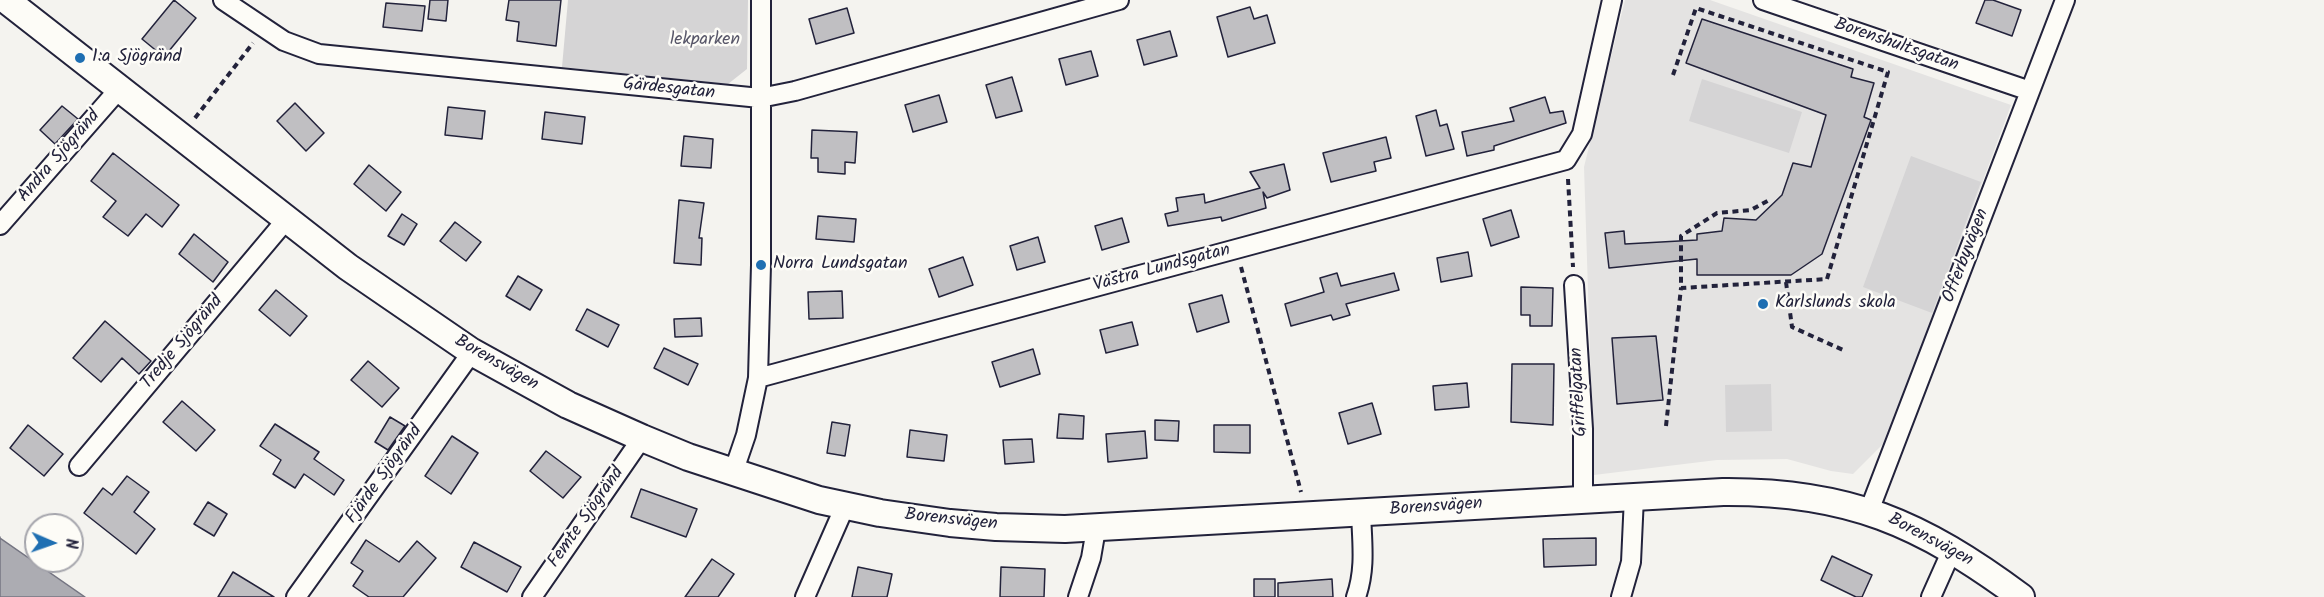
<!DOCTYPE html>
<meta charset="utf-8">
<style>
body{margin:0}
#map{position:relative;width:2324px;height:597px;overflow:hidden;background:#f4f3ef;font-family:Kalam,sans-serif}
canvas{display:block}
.north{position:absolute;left:24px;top:513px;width:60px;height:60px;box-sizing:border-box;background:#fdfcf7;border:2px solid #a5a5ac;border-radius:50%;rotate:92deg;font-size:16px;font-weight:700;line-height:24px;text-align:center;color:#22223b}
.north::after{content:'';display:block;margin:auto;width:21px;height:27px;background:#1f6fb2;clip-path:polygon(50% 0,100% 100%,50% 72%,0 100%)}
</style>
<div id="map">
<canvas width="2324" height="597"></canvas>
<div class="north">N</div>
</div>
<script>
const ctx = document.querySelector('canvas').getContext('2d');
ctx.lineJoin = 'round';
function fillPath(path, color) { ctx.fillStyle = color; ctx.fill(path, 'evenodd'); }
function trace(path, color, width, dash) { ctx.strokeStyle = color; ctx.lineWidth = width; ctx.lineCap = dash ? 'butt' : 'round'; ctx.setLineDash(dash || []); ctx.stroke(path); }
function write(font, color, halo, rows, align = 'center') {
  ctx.font = font + ' Kalam,sans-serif'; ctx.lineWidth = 5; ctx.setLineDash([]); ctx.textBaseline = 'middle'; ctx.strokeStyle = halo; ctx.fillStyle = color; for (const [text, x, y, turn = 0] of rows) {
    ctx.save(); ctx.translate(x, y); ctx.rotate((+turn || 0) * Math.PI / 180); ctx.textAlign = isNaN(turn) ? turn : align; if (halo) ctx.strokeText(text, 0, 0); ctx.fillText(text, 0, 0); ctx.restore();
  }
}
fillPath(new Path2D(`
 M1625,0H1710L2011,105L1886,441L1853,474L1831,471L1787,459L1717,460L1594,475L1584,167Z`), '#e4e3e2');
fillPath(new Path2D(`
 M568,0H748L747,69L728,84L562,67Z
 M1702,79L1802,112L1789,153L1689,121Z
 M1911,156L1981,182L1932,313L1863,287Z
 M1771,384L1772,431L1726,432L1725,385Z`), '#d5d4d5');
const water = new Path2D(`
 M0,537V538L85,597H0Z`);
fillPath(water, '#acacb2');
trace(water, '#757582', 1.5);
const building = new Path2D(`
 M174,0L196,18L164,57L142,39Z
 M430,0H448L446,21L428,19Z
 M509,0H561L556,46L517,41L519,22L506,20Z
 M1985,0H1993L2021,10L2012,36L1976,23Z
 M386,3L425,6L422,31L383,27Z
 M1250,7L1254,19L1267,15L1275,43L1228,57L1217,17Z
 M847,8L854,33L816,44L809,19Z
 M1702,19L1853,69L1851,77L1874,83L1864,117L1871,120L1822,254L1791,275H1697V259L1609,268L1605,233L1624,231L1625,244L1697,240V234L1722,231L1724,218L1756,220L1782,195L1793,163L1811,167L1826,115L1686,63Z
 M1170,31L1177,56L1144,65L1137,40Z
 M1091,51L1098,76L1066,85L1059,59Z
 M1012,77L1022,111L996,118L986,85Z
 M939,95L947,122L913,132L905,105Z
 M1545,97L1550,113L1563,111L1566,123L1494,146V150L1467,156L1462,132L1514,121L1510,108Z
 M295,103L324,133L306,151L277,121Z
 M62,106L78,119L55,144L40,130Z
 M448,107L485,111L482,139L445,135Z
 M1436,110L1440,126L1447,124L1454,149L1426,156L1416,116Z
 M545,112L585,117L582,144L542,139Z
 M812,130L857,132L855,163L845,162V174L818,172V158H811Z
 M684,136L713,139L711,168L681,166Z
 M1386,137L1391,158L1374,162L1376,171L1331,182L1323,153Z
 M113,153L179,205L162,227L146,214L128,236L103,217L116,201L91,181Z
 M1284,164L1290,190L1267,198L1263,192L1266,208L1222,221L1221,217L1168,226L1165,214L1178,211L1176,198L1204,194L1205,203L1260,188L1250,172Z
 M369,165L401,192L386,211L354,184Z
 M679,200L704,203L699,238H702L701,265L674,263Z
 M1511,210L1519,237L1491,246L1483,219Z
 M402,214L417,224L404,245L388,236Z
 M818,216L856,219L854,242L816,239Z
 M1122,218L1129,242L1102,250L1095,226Z
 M455,222L481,242L466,261L440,241Z
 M194,234L228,262L213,282L179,254Z
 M1038,237L1045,262L1017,270L1010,246Z
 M1468,252L1472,276L1441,282L1437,258Z
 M963,257L973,285L939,297L929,269Z
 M1337,273L1341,286L1394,273L1399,290L1346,304L1350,315L1333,320L1331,315L1291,326L1285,304L1324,292L1320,278Z
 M518,276L542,290L530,310L506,296Z
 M1521,287L1553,288L1552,326H1530V315H1521Z
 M276,290L307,316L290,336L259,310Z
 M842,291L843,318L809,319L808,292Z
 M1222,295L1229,322L1197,332L1189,304Z
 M587,309L619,325L608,347L576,330Z
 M701,318L702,336L675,337L674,319Z
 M105,321L151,361L139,374L122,358L101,382L73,358Z
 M1132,322L1138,345L1106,353L1100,330Z
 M1656,336L1663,400L1617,404L1612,338Z
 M664,348L698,364L688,385L654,368Z
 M1033,349L1040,374L1000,387L992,362Z
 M368,361L399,388L382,407L351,380Z
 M1512,364H1554L1553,425L1511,422Z
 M1467,383L1469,407L1435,410L1433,386Z
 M182,401L215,430L196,451L163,422Z
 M1372,403L1381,434L1348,444L1339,413Z
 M1059,414L1084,416L1083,439L1057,438Z
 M390,417L405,426L388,450L375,442Z
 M1155,420L1179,421L1178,441L1155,440Z
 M832,422L850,425L845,456L827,453Z
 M275,424L319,452L314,459L344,480L334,495L304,474L295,488L273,474L281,460L260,446Z
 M28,425L63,454L44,476L10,448Z
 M1214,425H1250V453L1214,452Z
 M910,430L947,435L944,461L907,457Z
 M1145,431L1147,458L1108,462L1106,434Z
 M452,436L478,453L451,494L425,476Z
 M1032,439L1034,462L1005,464L1003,440Z
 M546,451L581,477L563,498L530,471Z
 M127,476L149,492L134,512L155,529L136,554L84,513L103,488L112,495Z
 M641,489L697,509L686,537L631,517Z
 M208,502L227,514L214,536L194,524Z
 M1596,538V565L1544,567L1543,539Z
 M366,540L399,562L417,541L436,558L403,597H369L353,586L363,571L351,563Z
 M474,542L521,567L507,592L461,567Z
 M1832,556L1872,575L1862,597H1856L1821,580Z
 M712,559L734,574L718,597H685Z
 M858,567L892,574L887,597H852Z
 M1001,567L1045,569L1044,597H1000Z
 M233,572L274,597H218Z
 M1254,579H1275V597H1254Z
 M1332,579L1333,597H1278V583Z`);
fillPath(building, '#c0bfc2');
trace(building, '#22223b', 1.5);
const street = new Path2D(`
 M223,0L284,41L319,54L760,98L795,91L1119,0
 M1763,0L2030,91
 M0,225L120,88
 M1574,285L1583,429V499
 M758,378L1566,160L1582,134L1612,0
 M79,466L286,220
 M733,473L746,435L758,378L761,265V0
 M1869,511L2065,0
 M296,597L472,352
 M532,597L642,438
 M805,597L845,506
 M1078,597L1091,558L1096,529
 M1356,597C1366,569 1362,542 1361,513
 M1621,597L1631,562L1634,497
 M1931,597L1952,550`);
const secondary = new Path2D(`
 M6,0L348,267L472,352L568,405L642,438L688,457L819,500L880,513L950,523L996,527L1065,529L1723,492C1848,491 1921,523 2021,597`);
trace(street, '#22223b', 22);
trace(secondary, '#22223b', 30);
trace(new Path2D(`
 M1673,75L1696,8L1888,72L1827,279L1681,288V236L1717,213L1751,210L1771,199
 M195,118L253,43
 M1568,179L1573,267
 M1241,267L1301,492
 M1786,282L1792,327L1843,350
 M1666,426L1681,288`), '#22223b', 4, [6, 4.5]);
trace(street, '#fdfcf7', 18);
trace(secondary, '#fdfcf7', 26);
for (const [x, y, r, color] of [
 [80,58,6,"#1f6fb2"],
 [761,265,6,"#1f6fb2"],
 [1763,304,6,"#1f6fb2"]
]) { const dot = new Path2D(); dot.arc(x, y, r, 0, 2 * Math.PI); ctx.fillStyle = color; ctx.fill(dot); trace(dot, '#fdfcf7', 2); }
write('18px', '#585769', '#fdfcf7', [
 ["lekparken",705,41]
]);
write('18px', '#22223b', '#fdfcf7', [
 ["Borenshultsgatan",1896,46,19],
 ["Gärdesgatan",669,90,6],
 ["Andra Sjögränd",60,157,-49],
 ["Offerbyvägen",1967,256,-69],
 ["Västra Lundsgatan",1162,269,-15],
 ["Tredje Sjögränd",183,343,-50],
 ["Borensvägen",496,364,30],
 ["Griffelgatan",1580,392,-93],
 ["Fjärde Sjögränd",385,475,-54],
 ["Borensvägen",1436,508,-4],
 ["Femte Sjögränd",587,518,-55],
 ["Borensvägen",951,521,6],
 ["Borensvägen",1930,541,28]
]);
write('18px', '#22223b', '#fdfcf7', [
 ["1:a Sjögränd",92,58],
 ["Norra Lundsgatan",773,265],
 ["Karlslunds skola",1775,304]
], 'left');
</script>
